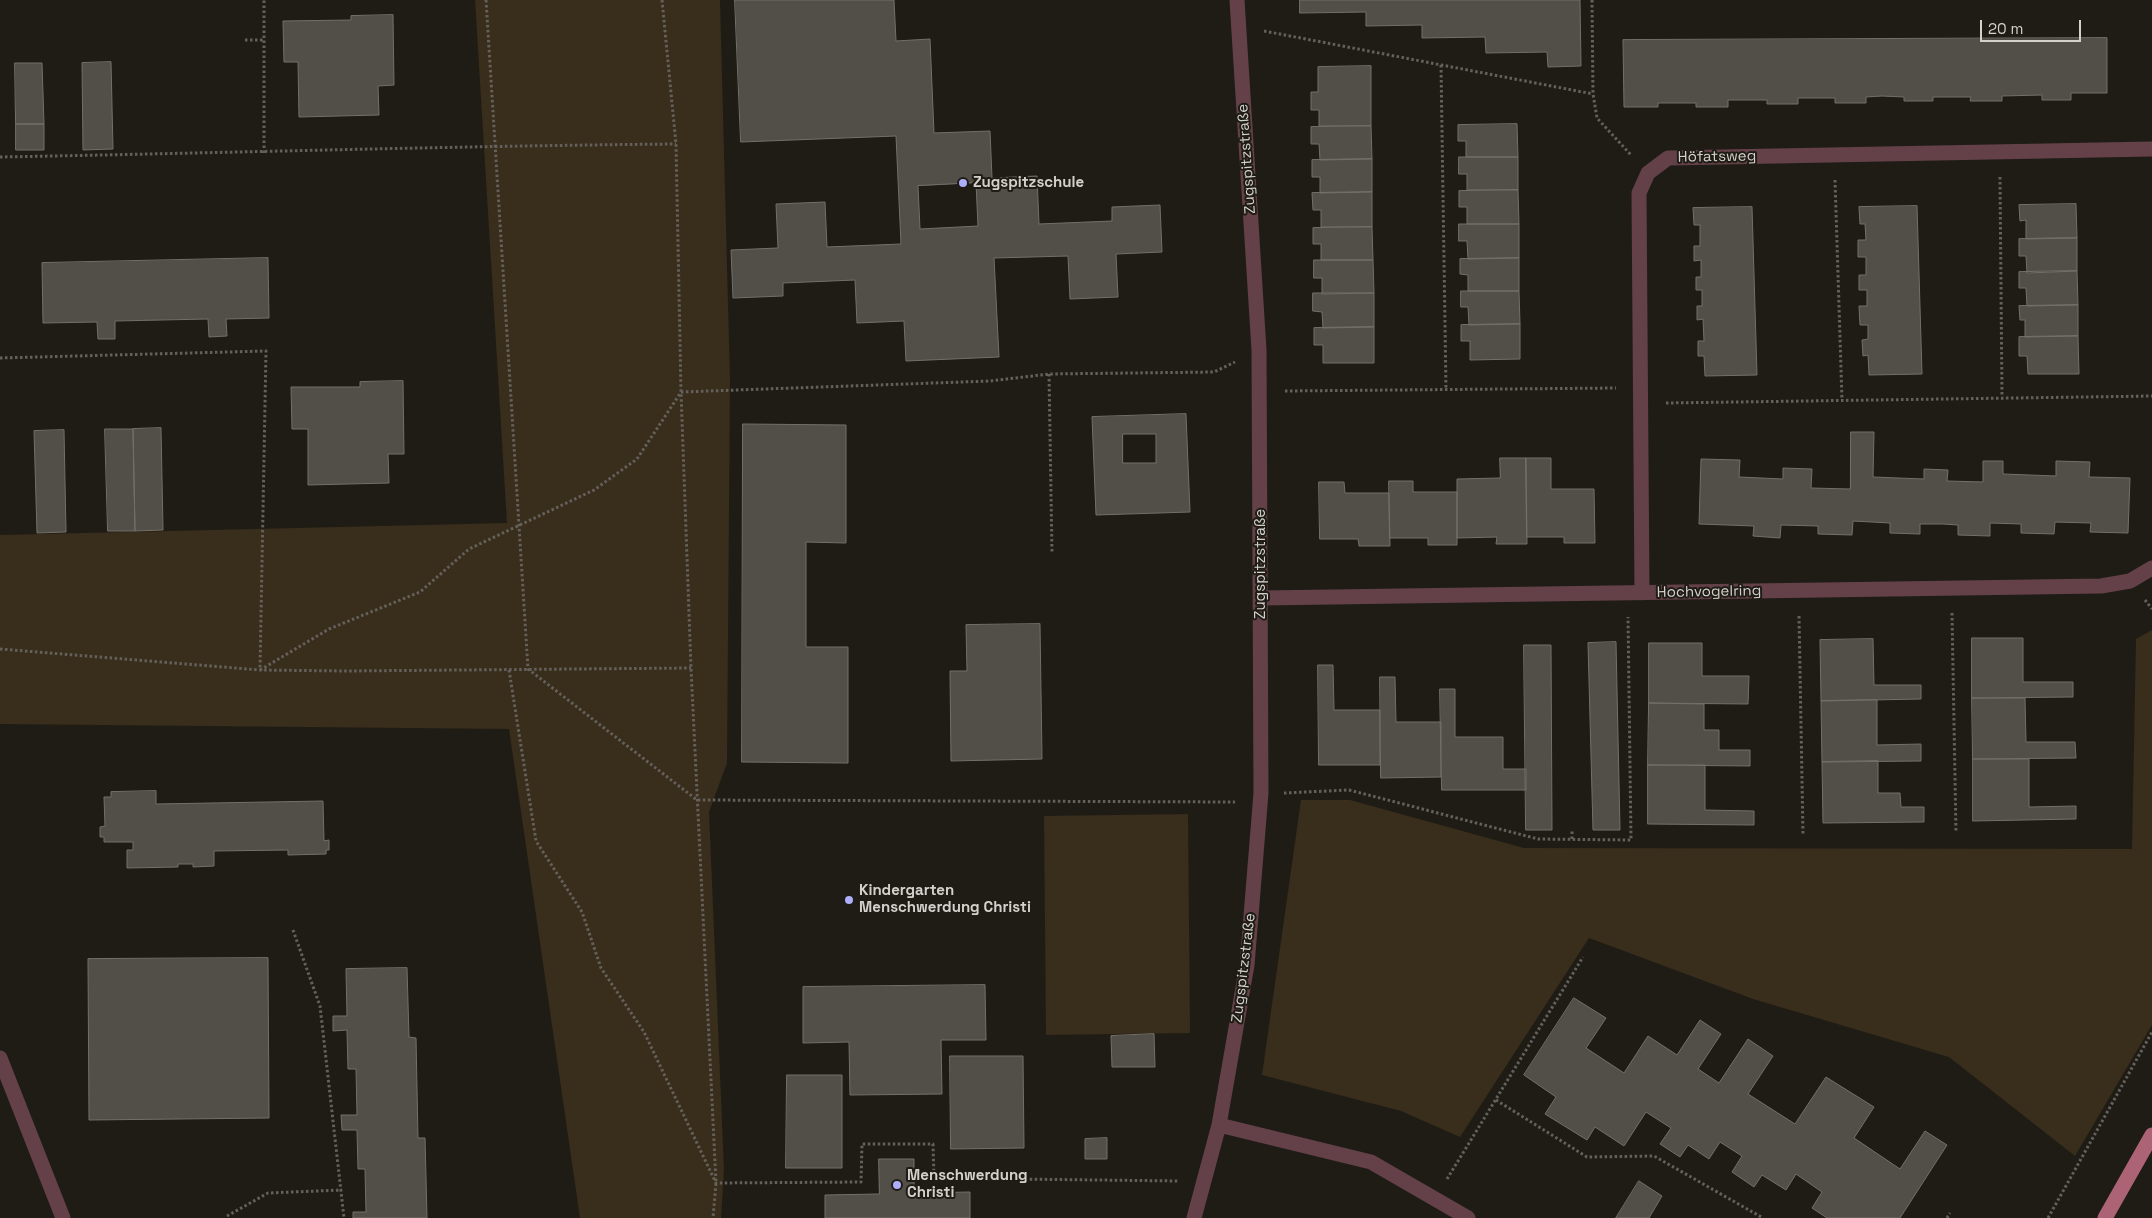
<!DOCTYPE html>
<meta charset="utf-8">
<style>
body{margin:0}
#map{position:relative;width:2152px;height:1218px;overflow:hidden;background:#1f1c16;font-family:"Space Grotesk",sans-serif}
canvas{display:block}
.scale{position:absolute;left:1980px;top:20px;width:101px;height:22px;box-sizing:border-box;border:2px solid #d4d1cd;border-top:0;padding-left:6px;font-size:15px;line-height:18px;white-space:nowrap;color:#d4d1cd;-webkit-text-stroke:4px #1f1c16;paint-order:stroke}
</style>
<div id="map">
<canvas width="2152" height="1218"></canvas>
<div class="scale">20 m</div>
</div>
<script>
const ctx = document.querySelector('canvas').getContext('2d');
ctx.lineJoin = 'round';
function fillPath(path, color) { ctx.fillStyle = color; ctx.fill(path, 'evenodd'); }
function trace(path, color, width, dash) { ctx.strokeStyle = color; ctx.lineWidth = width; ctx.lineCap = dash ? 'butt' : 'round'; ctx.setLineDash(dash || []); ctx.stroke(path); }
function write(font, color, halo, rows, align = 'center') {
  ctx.font = font + ' "Space Grotesk",sans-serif'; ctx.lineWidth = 4; ctx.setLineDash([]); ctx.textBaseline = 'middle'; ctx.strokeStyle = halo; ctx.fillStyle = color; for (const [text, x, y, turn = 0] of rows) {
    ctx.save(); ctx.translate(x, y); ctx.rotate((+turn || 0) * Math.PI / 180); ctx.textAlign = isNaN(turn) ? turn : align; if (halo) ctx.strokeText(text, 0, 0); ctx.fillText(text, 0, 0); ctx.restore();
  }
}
fillPath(new Path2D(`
 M475,0H720L730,380L727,763L709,812L724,1169L721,1218H580L509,729L0,724V535L507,523Z
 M2152,630V1025L2075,1156L1949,1057L1753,999L1589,938L1460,1137L1401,1111L1262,1075L1301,800H1350L1524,848L2132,849L2136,639Z
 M1188,814L1190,1033L1046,1035L1044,816Z`), '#392d1b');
const building = new Path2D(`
 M735,0H894L896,41L930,39L934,133L990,131L992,178L1037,176L1039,224L1112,221V207L1160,205L1162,252L1116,254L1118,297L1070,299L1068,256L994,258L999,357L906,361L904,321L857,323L855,280L783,283V296L733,298L731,250L778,248L776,204L825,202L827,247L901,244L896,136L741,142ZM976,183L978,226L920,229L918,186Z
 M1300,0H1580L1581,66L1548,67L1547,52L1486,53L1485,37L1422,38V25L1366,26V12L1300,13Z
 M393,15L394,85L378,86L379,115L299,117L298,62H284L283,21L351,20V16Z
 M2107,38V93H2071V100H2042V95L2002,96V101H1970L1971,97H1933V101H1904V97L1882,96L1866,97V103H1835V98H1798V104H1767V100H1728V107H1696V103H1658V107H1624L1623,40Z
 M111,62L113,149L83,150L82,63Z
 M15,63H42L44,124H16Z
 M1371,66V126H1319V110H1311V92H1318V67Z
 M16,124H44V150H16Z
 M1517,124L1518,157H1466V141H1458V125Z
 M1371,126L1372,159L1320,160L1319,144H1311V127Z
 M1459,157H1518V190H1467V174H1459Z
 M1372,159V192L1320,193V177H1312V160Z
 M1518,190L1519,224H1467V207H1459V191Z
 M1372,192V227H1321V210H1313L1312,193Z
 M2076,204L2077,238L2026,239V220L2020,221L2019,205Z
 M1917,206L1922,374L1869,375L1868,355L1863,356L1862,340L1868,339V325H1860L1859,306H1867V290H1859V275H1866V257H1858V240H1866L1865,224H1860L1859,207Z
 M1752,207L1757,375L1705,376L1704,356H1698V341H1704L1703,319L1697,320V306H1702V290H1696V277H1701V260L1694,261V246H1700V225H1694L1693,208Z
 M1459,224H1519V258L1468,259L1467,241H1459Z
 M1372,227L1373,260H1321V244H1313V228Z
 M2077,238V271L2027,273L2026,256H2019V239Z
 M268,258L269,318L226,319L227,336L209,337L208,319L115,321V339H98L97,322L43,323L42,263Z
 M1519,258V291H1468V275L1460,274V259Z
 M1314,260H1373L1374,293L1322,294V278H1314Z
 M2077,271L2078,305L2027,306L2026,288H2019V272Z
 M1461,291H1519L1520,324L1469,325L1468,307H1461Z
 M1313,293H1374V327L1323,328L1322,312L1313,311Z
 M2078,305V336L2025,337V320H2020L2019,306Z
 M1520,324V359L1470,360V341H1461V325Z
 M1374,327V363H1323V345H1314V328Z
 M2078,336L2079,374H2028L2027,356H2019V337Z
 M403,381L404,454H388L389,483L308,485V429H292L291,387H360V382Z
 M1186,414L1190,512L1096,515L1092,417ZM1123,434H1156V463H1123Z
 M743,424L846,425V543L806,542V647H848V763L742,762Z
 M161,428L163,530L135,531L133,429Z
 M105,429H133L135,531H108Z
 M64,430L66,532L37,533L34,431Z
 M1851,432H1874L1873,477L1924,479V469L1948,470L1947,481L1983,482V461H2003V474L2056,476V461L2090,462L2089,477L2130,478L2128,533L2090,532L2091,523L2055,522L2054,534L2021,533V524L1990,523V536L1958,535V525L1943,524H1920V534L1890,533V523L1853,521L1852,535L1818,534V526L1781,525L1780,538L1753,536L1754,526L1699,524L1701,459L1740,460L1739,477L1783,479V468L1812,469L1811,488L1850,489Z
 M1500,458H1526L1527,544H1496L1497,537L1457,538V479L1500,478Z
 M1526,458H1551V489H1594L1595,543H1564V537H1527Z
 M1389,481H1413V492H1457V545H1428V538H1390Z
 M1319,482H1344L1345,493H1389L1390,546H1359L1358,539H1320Z
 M1040,624L1042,759L951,761L950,671H967L966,625Z
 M1972,638H2023V682H2073V697L1972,698Z
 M1873,639L1874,685H1921V699L1821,701L1820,640Z
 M1616,642L1620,830H1593L1588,643Z
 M1649,643H1702V676H1749L1748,704L1649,703Z
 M1524,645H1551L1552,830H1526Z
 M1318,665H1333L1334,710H1380V765H1319Z
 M1380,677H1395L1396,722H1441V777L1381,778Z
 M1440,689H1455V737H1503V769H1526V790H1442Z
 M1972,698H2025L2026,742H2075L2076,758L1973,759Z
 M1877,700V745L1921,744V761L1822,762L1821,701Z
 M1649,703L1704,704V730H1719V750H1750V766L1648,765Z
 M1973,759H2029V807L2076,806V819L1973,821Z
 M1878,761V793H1900L1901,807H1924V822L1823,823L1822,762Z
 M1648,765H1705V810L1754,811V825L1648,824Z
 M156,791V804L323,801L324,841L329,840V850H326V854L288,855V850L214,851V866L193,867V864H178V867L127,868V850H133V842H104V837H100V827L105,826L104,797H111V792Z
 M268,958L269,1118L89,1120L88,959Z
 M407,968L409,1037L416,1038L418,1138H425L427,1218H353V1212H366L365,1169H358L357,1130H342L341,1115H357L356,1069H348L347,1030L333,1031V1016H347L346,969Z
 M985,985L986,1040H941L942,1094L850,1095L849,1042L803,1043V987Z
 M1574,998L1606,1018L1586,1048L1624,1073L1648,1036L1677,1055L1700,1020L1721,1034L1698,1069L1719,1083L1748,1039L1773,1056L1748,1094L1795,1124L1826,1077L1874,1107L1854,1138L1900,1169L1925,1131L1947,1145L1900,1218H1827L1812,1208L1822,1192L1796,1174L1786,1190L1762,1175L1754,1187L1732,1172L1742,1156L1720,1142L1709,1159L1688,1145L1680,1157L1660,1144L1671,1128L1646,1112L1624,1146L1595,1127L1587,1140L1545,1114L1556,1097L1524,1075Z
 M1154,1034L1155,1067H1112L1111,1036Z
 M950,1056H1023L1024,1148L951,1149Z
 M787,1075H842V1168H786Z
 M1107,1138V1159H1085V1139Z
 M879,1159H914V1193L970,1192V1218H825V1195L879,1194Z
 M1639,1181L1662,1196L1649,1218H1616Z`);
fillPath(building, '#524e48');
trace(building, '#746f69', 1);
trace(new Path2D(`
 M486,0L528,669L697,800L1235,802
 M662,0L676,144L681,392L691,668L716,1183L713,1218
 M1592,0L1593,94L1597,118L1631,155
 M1264,31L1593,94
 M245,40H264
 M1441,65L1446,390
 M264,153V0
 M0,157C225,153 450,146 676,144
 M2000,177L2002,397
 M1835,180L1842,400
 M0,358L266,351L260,669
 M1049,374L1052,553
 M1285,391L1616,388
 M1666,403L2152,396
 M2145,600L2152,609
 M1952,613L1956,833
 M1799,616L1803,835
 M0,649L260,670L346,671L691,668
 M260,670L329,629L420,592L469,549L594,490L637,459L681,392L990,381L1049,374L1214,372L1235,362
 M509,670L536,841L582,912L601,968L644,1032L716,1183L861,1182L862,1144H933L934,1178L1179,1181
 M1284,793L1349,790L1538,839L1631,840L1628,617
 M1572,839V829
 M293,930L320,1006L344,1218
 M1496,1100L1587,1157L1654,1156L1763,1218
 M1447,1179L1583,957
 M227,1216L268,1193L342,1190
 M1947,1218L1950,1213
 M2048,1218L2152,1032`), '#64615c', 3, [2.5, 2.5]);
trace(new Path2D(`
 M1642,593L1639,193L1648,173L1668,158L2152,149
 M1262,598L2101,586L2130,581L2152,568
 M0,1058L63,1218
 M1219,1125L1371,1162L1468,1218
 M1194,1218L1219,1125L1247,965L1261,793L1259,350L1237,0`), '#644149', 15);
trace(new Path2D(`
 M2105,1218L2152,1135`), '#ac6375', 15);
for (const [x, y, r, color] of [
 [963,183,5,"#adaffb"],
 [849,900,5,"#adaffb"],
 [897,1185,5,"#adaffb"]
]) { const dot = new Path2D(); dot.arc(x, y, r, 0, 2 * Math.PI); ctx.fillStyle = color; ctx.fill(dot); trace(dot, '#1f1c16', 2); }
write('15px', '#d4d1cd', '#1f1c16', [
 ["Höfatsweg",1717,157,-1],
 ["Zugspitzstraße",1247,159,-94],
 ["Zugspitzstraße",1261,564,-90],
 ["Hochvogelring",1709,592,-1],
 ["Zugspitzstraße",1244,968,-83]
]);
write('bold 15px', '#d4d1cd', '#1f1c16', [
 ["Zugspitzschule",973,183],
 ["Kindergarten",859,891],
 ["Menschwerdung Christi",859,908],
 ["Menschwerdung",907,1176],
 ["Christi",907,1193]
], 'left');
</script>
